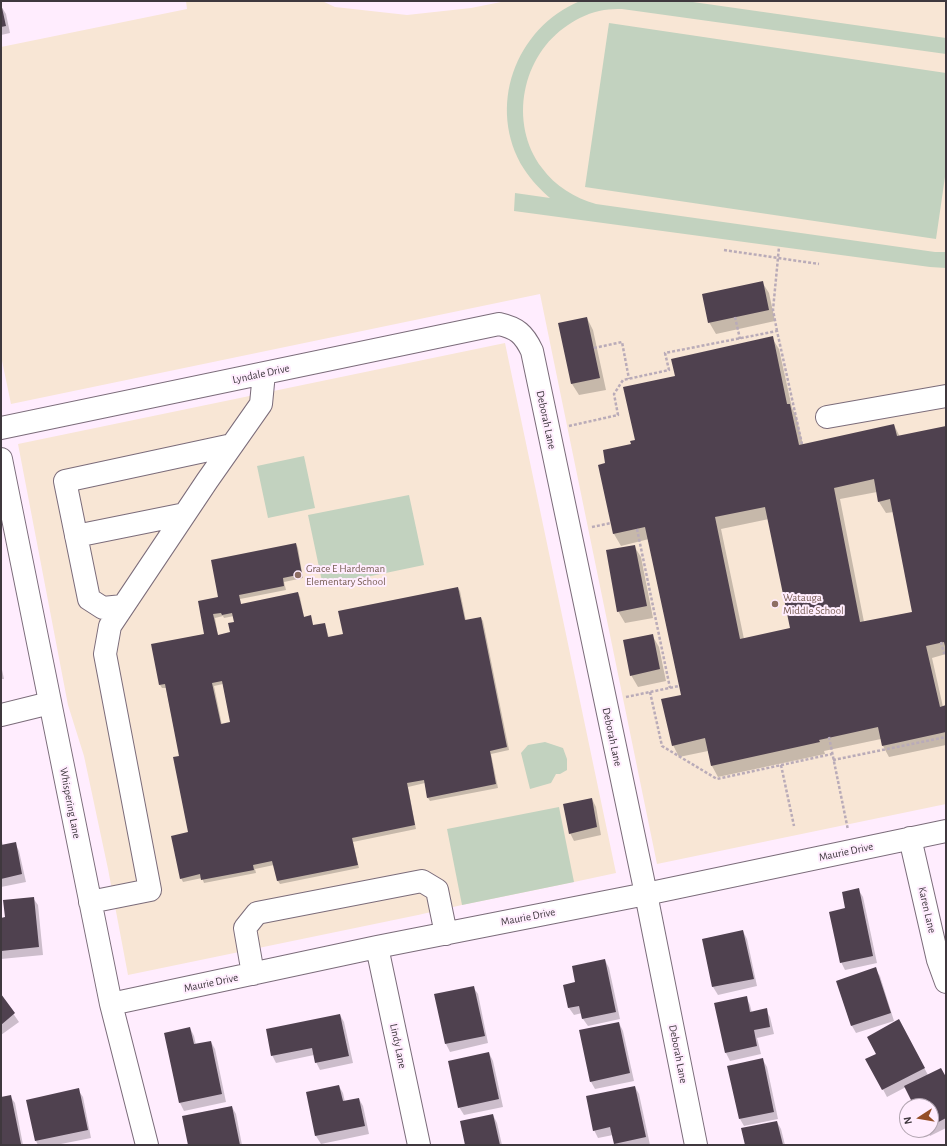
<!DOCTYPE html>
<style>
body{margin:0}
#map{position:relative;width:947px;height:1146px;overflow:hidden;background:#ffedfe;font-family:"Alegreya Sans",sans-serif}
canvas{display:block}
.frame{position:absolute;inset:0;border:2px solid #3f383e;pointer-events:none}
.north{position:absolute;left:899px;top:1098px;width:40px;height:40px;box-sizing:border-box;background:#ffedfe;border:1px solid #b2a5b1;border-radius:50%;rotate:258deg;font-size:11px;font-weight:700;line-height:16px;text-align:center;color:#3f383e}
.north::after{content:'';display:block;margin:auto;width:14px;height:18px;background:#954e26;clip-path:polygon(50% 0,100% 100%,50% 72%,0 100%)}
</style>
<div id="map">
<canvas width="947" height="1146"></canvas>
<div class="frame"></div>
<div class="north">N</div>
</div>
<script>
const ctx = document.querySelector('canvas').getContext('2d');
ctx.lineJoin = 'round';
function fillPath(path, color) { ctx.fillStyle = color; ctx.fill(path, 'evenodd'); }
function trace(path, color, width, dash) { ctx.strokeStyle = color; ctx.lineWidth = width; ctx.lineCap = dash ? 'butt' : 'round'; ctx.setLineDash(dash || []); ctx.stroke(path); }
function write(font, color, halo, rows, align = 'center') {
  ctx.font = font + ' "Alegreya Sans",sans-serif'; ctx.lineWidth = 4; ctx.setLineDash([]); ctx.textBaseline = 'middle'; ctx.strokeStyle = halo; ctx.fillStyle = color; for (const [text, x, y, turn = 0] of rows) {
    ctx.save(); ctx.translate(x, y); ctx.rotate((+turn || 0) * Math.PI / 180); ctx.textAlign = isNaN(turn) ? turn : align; if (halo) ctx.strokeText(text, 0, 0); ctx.fillText(text, 0, 0); ctx.restore();
  }
}
fillPath(new Path2D(`
 M186,1H322L335,7L407,15L471,8L506,1H946V804L657,864L540,294L11,404L1,356V47L187,9Z
 M505,343L616,873L574,882L462,905L418,915L128,975L108,869L84,756L68,705L18,444Z`), '#f8e6d5');
fillPath(new Path2D(`
 M580,1H686L946,38V54L622,9C616,9 610,9 604,10C591,12 578,18 568,25C522,55 508,123 542,168C555,186 575,198 596,204L935,252H946V268L930,267L514,211L515,193L550,198C541,190 531,180 524,169C486,108 515,28 580,1Z
 M609,23L946,73V170L936,239L585,187Z
 M304,456L315,508L268,518L257,466Z
 M409,495L424,565L323,586L308,515Z
 M545,742L563,748L567,759V770L560,774H556L551,783L530,789L521,753L528,745Z
 M559,807L574,882L462,905L447,829Z`), '#c2d2bf');
fillPath(new Path2D(`
 M1,6L6,14L10,33L1,35Z
 M762,282L769,293L775,321L716,334L709,322Z
 M587,318L593,330L606,390L579,395L572,384L559,324Z
 M772,338L779,349L792,408L796,416L803,445L894,425L900,437L946,427V654L932,658L943,707L946,706V745L889,757L883,746L881,739L824,751L825,754L718,777L712,766L708,751L679,757L673,745L683,696L649,539L621,546L614,534L599,466L607,464L636,441L676,377ZM877,492L879,502L886,513L894,512L914,612L864,622L840,499ZM769,519L791,629L744,639L721,529Z
 M296,544L298,548L303,578L284,582L286,590L240,599L241,605L298,593L300,597L304,617L310,616L313,626L325,624L329,638L344,635L458,588L460,591L466,621L481,618L483,621L509,750L491,754L498,788L430,801L428,798L425,783L408,787L416,829L353,842L359,868L280,884L278,881L274,865L255,869L256,873L204,883L202,878L183,882L181,878L189,833L180,757L166,688H162L160,685L152,645L206,634L199,602L219,598ZM223,616L224,618L234,616L235,623L231,633L218,636L215,618ZM223,684L231,723L222,725L214,686Z
 M634,546L641,557L653,618L625,623L618,611Z
 M652,635L659,647L666,681L638,687L631,675Z
 M1,665L4,679H1Z
 M592,799L596,807L601,835L574,841L570,833Z
 M1,836L3,846L15,843L19,851L26,882L1,887Z
 M858,889L863,897L877,963L845,970L841,962Z
 M33,898L38,905L43,955L1,959V919L6,918Z
 M743,931L747,939L757,986L718,995L713,987L703,939Z
 M605,960L609,968L620,1019L588,1026L583,1019L582,1013L574,1015L569,1008L576,983Z
 M875,969L880,976L894,1021L856,1033L852,1026L837,981Z
 M473,987L478,994L488,1043L450,1052L446,1044L435,995Z
 M1,996L19,1022L1,1035Z
 M746,997L750,1005L752,1013L766,1010L770,1017L774,1034L757,1038L761,1054L730,1061L726,1053L715,1004Z
 M340,1015L344,1022L353,1063L320,1070L316,1062L314,1055L276,1063L272,1055Z
 M619,1023L623,1031L634,1081L595,1089L591,1082Z
 M190,1028L194,1036L196,1045L211,1042L215,1049L226,1102L184,1111L180,1103L165,1033Z
 M903,1028L928,1075L946,1078V1128L930,1136L927,1130H931V1106H915L906,1087L887,1097L867,1059L877,1054Z
 M489,1053L493,1061L503,1107L464,1115L459,1107Z
 M763,1060L767,1067L778,1119L744,1126L740,1119Z
 M339,1086L343,1093L345,1102L359,1099L363,1106L369,1134L321,1144L316,1136L307,1093Z
 M635,1087L639,1094L650,1145H615L613,1135L598,1138L594,1130Z
 M78,1090L83,1097L91,1138L56,1145H38L36,1141Z
 M10,1096L15,1103L23,1145H1V1098Z
 M232,1107L236,1114L242,1145H189Z
 M493,1115L497,1123L502,1145H466Z
 M777,1122L781,1129L785,1145H746Z`), '#0003');
fillPath(new Path2D(`
 M1,3L6,26L1,27Z
 M763,281L769,310L708,323L702,294Z
 M587,317L600,378L571,384L558,323Z
 M773,336L787,404H790L799,445L894,424L897,436L946,426V650L944,642L926,646L940,707L946,705V732L882,746L878,727L819,740L820,742L711,766L705,738L672,746L661,699L681,695L645,527L613,534L598,465L605,463L603,450L631,444L630,441L635,440L623,387L675,376L671,359ZM874,479L878,502L890,499L912,612L860,622L834,488ZM765,507L790,628L740,639L715,517Z
 M296,543L302,574L283,578L284,586L239,595L241,604L298,592L304,617L311,615L313,625L325,623L328,637L343,634L338,611L458,587L465,620L481,617L507,747L490,751L496,784L427,798L424,780L407,783L415,825L352,838L358,865L277,881L272,861L253,865L254,870L201,880L200,874L180,879L171,836L188,832L173,757L179,756L165,684L159,685L151,644L204,634L198,601L218,597L211,560ZM221,613L222,615L232,613L234,622L228,623L230,632L218,635L213,614ZM222,681L230,722L221,724L212,683Z
 M635,545L647,606L617,612L606,550Z
 M653,634L660,669L630,676L623,640Z
 M592,798L597,827L569,834L563,804Z
 M16,842L22,874L1,879V845Z
 M859,888L873,956L840,963L829,912L845,908L842,892Z
 M34,897L39,947L1,951V918L5,917L3,900Z
 M743,930L754,979L712,987L702,939Z
 M605,959L616,1012L582,1019L579,1006L568,1008L563,985L575,982L572,966Z
 M876,967L891,1013L851,1026L836,981Z
 M474,986L485,1036L445,1044L434,994Z
 M1,994L15,1013L1,1025Z
 M747,996L750,1012L767,1008L770,1027L754,1030L757,1046L725,1053L714,1003Z
 M340,1014L349,1056L315,1063L312,1048L271,1056L266,1029Z
 M899,1019L925,1068L882,1090L865,1059L876,1054L867,1037Z
 M619,1022L630,1073L590,1082L579,1030Z
 M190,1027L194,1044L211,1041L222,1094L179,1103L164,1033Z
 M489,1052L499,1099L458,1108L448,1061Z
 M763,1058L774,1112L739,1119L727,1066Z
 M941,1068L946,1077V1118L931,1126V1106H914L904,1086Z
 M339,1085L343,1101L359,1098L365,1126L315,1136L306,1092Z
 M635,1086L646,1137L614,1144L610,1127L593,1131L586,1096Z
 M79,1088L88,1130L35,1141L26,1100Z
 M11,1095L21,1144L1,1145V1097Z
 M232,1106L240,1145H188L182,1116Z
 M493,1114L500,1145H465L460,1121Z
 M777,1121L783,1145H745L741,1128Z`), '#4f414f');
const minor = new Path2D(`
 M827,417L946,396
 M1,428L499,324C517,328 524,334 532,351L646,894L696,1145
 M1,459L111,1004L147,1145
 M76,536L185,514
 M123,606L103,608L89,599L65,481L232,445
 M1,715L50,703
 M910,838L938,960L946,982
 M90,902L150,890L105,654L110,626L207,481L261,404L264,373
 M377,947L419,1145
 M253,974L245,928L257,913L422,881L437,890L446,934
 M111,1004L377,947L646,894L946,831`);
trace(minor, '#7b6c7a', 24);
trace(new Path2D(`
 M724,250L819,264
 M735,317L740,339
 M777,331L773,310L779,247
 M594,348L622,342L629,379
 M569,426L618,415L614,394L623,380L669,370L665,353L777,331L802,444
 M592,527L611,523
 M637,529L670,688
 M941,642L944,653H946
 M650,692L662,746L717,779L832,754
 M626,697L679,686
 M829,737L848,830
 M833,760L946,737
 M781,765L794,826`), '#b9abb8', 2.5, [3, 2]);
trace(minor, '#fff', 22);
for (const [x, y, r, color] of [
 [298,575,4,"#8d6e63"],
 [775,604,4,"#8d6e63"]
]) { const dot = new Path2D(); dot.arc(x, y, r, 0, 2 * Math.PI); ctx.fillStyle = color; ctx.fill(dot); trace(dot, '#ffedfe', 1.5); }
write('11px', '#3f383e', '#ffedfe', [
 ["Lyndale Drive",261,374,-12],
 ["Deborah Lane",546,420,78],
 ["Deborah Lane",612,737,78],
 ["Whispering Lane",70,803,79],
 ["Maurie Drive",846,852,-12],
 ["Karen Lane",927,910,77],
 ["Maurie Drive",528,917,-11],
 ["Maurie Drive",211,983,-12],
 ["Lindy Lane",398,1046,78],
 ["Deborah Lane",678,1054,79]
]);
write('11px', '#785e54', '#ffedfe', [
 ["Grace E Hardeman",306,569],
 ["Elementary School",306,582],
 ["Watauga",783,598],
 ["Middle School",783,611]
], 'left');
</script>
